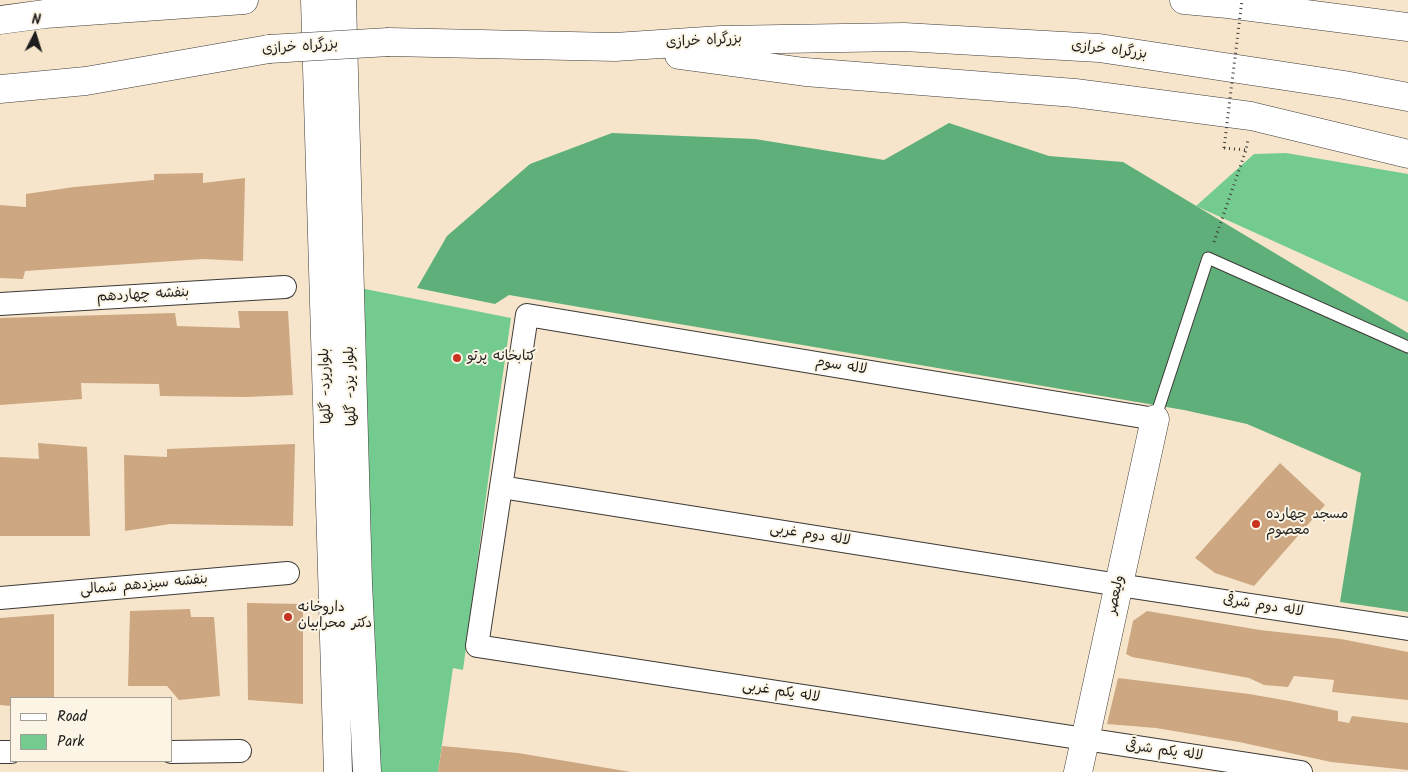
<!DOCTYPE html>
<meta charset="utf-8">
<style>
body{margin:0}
#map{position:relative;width:1408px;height:772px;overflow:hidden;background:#f6e5cb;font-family:Kalam,sans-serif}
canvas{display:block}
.legend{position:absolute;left:10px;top:697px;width:162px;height:65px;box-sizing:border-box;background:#fcf5e5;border:1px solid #a29e95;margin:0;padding:6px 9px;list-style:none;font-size:15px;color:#1c1c1c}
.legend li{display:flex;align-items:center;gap:10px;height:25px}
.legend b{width:25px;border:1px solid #a29e95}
.north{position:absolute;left:10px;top:10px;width:50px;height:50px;-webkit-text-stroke:4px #fcf5e5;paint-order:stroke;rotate:5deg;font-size:14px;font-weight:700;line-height:20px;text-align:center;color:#1c1c1c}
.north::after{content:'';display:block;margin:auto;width:18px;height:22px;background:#1c1c1c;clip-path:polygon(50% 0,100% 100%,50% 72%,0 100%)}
</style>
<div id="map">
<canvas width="1408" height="772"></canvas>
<ul class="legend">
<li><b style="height:6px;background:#fff"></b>Road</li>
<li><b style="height:14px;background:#74cb90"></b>Park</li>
</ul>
<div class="north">N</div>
</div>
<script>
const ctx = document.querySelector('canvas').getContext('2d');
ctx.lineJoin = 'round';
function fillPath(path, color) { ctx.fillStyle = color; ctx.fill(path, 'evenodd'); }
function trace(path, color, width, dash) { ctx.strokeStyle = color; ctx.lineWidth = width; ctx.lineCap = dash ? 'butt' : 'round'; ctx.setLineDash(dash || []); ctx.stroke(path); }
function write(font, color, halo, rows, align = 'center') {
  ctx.font = font + ' Kalam,"Playpen Sans Arabic",sans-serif'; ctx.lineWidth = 4; ctx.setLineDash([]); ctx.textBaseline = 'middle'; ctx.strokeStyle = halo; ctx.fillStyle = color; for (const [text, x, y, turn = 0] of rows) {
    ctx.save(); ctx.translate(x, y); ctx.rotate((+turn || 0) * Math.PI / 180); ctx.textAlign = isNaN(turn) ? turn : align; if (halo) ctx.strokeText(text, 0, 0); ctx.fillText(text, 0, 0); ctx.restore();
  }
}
fillPath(new Path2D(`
 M1286,153L1408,174V302L1196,206L1254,154Z
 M355,287L511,318L495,429L463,670L453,668L438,772H373Z`), '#74cb90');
fillPath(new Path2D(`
 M949,123L1049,156L1123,162L1408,333V612L1340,602L1361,473L1247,424L1184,410L509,295L495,304L417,288L447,236L530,164L612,133L755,139L884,160Z`), '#5faf7a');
fillPath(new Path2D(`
 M203,173V183L245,178L243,261L203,259L25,271L23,279L0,278V205L26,207V194L74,187L154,180V174Z
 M238,311H288L293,395L246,397L160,396L159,384L81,383L82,399L0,405V318L175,313L177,326L240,328Z
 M38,443L87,447L90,536H0V457L39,459Z
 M295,444L293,526L170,524L125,531L124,455L167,457V449Z
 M1280,463L1325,505L1254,586L1215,573L1195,558Z
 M247,603L303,604V704L248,700Z
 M190,609L191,617H214L220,696L179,700L167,686H128L130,611Z
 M1147,611L1260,630L1341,639L1408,652V700L1332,692L1334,680L1294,676L1288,687L1264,685L1249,678L1132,657L1126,654L1133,621Z
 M54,614V698H11V706L0,705V618Z
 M1118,678L1249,694L1289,701L1338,711V721L1349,723L1352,716L1408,723V770L1331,762L1239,742L1156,728L1107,724Z
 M442,746L518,753L631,772H438Z`), '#cca781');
const lane = new Path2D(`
 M1155,419L1208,258L1408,347`);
const street = new Path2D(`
 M0,304L285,287
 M1155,419L527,315L477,646L1301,772
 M501,487L1119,585L1408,629
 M0,598L288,573
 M0,752H11
 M171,752L240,751`);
const secondary = new Path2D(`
 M315,0L338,772
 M342,0L358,583L367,772
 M1078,772L1155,419`);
const highway = new Path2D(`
 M1184,0L1228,4L1408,27
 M0,20L45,14L244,0
 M389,42L615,47L721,40L904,37L1099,48L1344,85L1408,97
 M679,55L805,72L1075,93L1251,116L1408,154
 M0,89L86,81L269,49`);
trace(lane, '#3d3a36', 13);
trace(street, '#3d3a36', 24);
trace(secondary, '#3d3a36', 29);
trace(highway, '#3d3a36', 29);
trace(new Path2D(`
 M1224,148L1246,150
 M1214,242L1246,150L1248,139`), '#3d3a36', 3, [1, 4]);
trace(lane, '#fff', 11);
trace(street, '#fff', 22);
trace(secondary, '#fff', 28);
trace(highway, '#fff', 28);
const highwayBridge = new Path2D(`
 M269,49L389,42`);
trace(highwayBridge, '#3d3a36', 29, []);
trace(new Path2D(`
 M1224,148L1242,0`), '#3d3a36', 3, [1, 4]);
trace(highwayBridge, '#fff', 28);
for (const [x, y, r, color] of [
 [457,358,5,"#c8321e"],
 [1256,524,5,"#c8321e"],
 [288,617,5,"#c8321e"]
]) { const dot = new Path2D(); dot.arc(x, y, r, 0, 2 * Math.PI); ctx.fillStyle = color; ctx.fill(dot); trace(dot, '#fcf5e5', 2); }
write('14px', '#1c1c1c', '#fcf5e5', [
 ["بزرگراه خرازی",704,42,-3],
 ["بزرگراه خرازی",300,48,-4],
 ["بزرگراه خرازی",1109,51,7],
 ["بنفشه چهاردهم",143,296,-3],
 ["لاله سوم",841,367,9],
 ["بلواریزد- گلها",327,386,-92],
 ["بلوار یزد- گلها",352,386,-92],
 ["لاله دوم غربی",810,536,9],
 ["بنفشه سیزدهم شمالی",144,586,-5],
 ["ولیعصر",1117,595,-78],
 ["لاله دوم شرقی",1263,607,9],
 ["لاله یکم غربی",781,693,9],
 ["لاله یکم شرقی",1164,752,8]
]);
write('14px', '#1c1c1c', '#fcf5e5', [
 ["كتابخانه پرتو",467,358],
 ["مسجد چهارده",1266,516],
 ["معصوم",1266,532],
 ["داروخانه",298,609],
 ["دکتر محرابیان",298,625]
], 'left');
</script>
